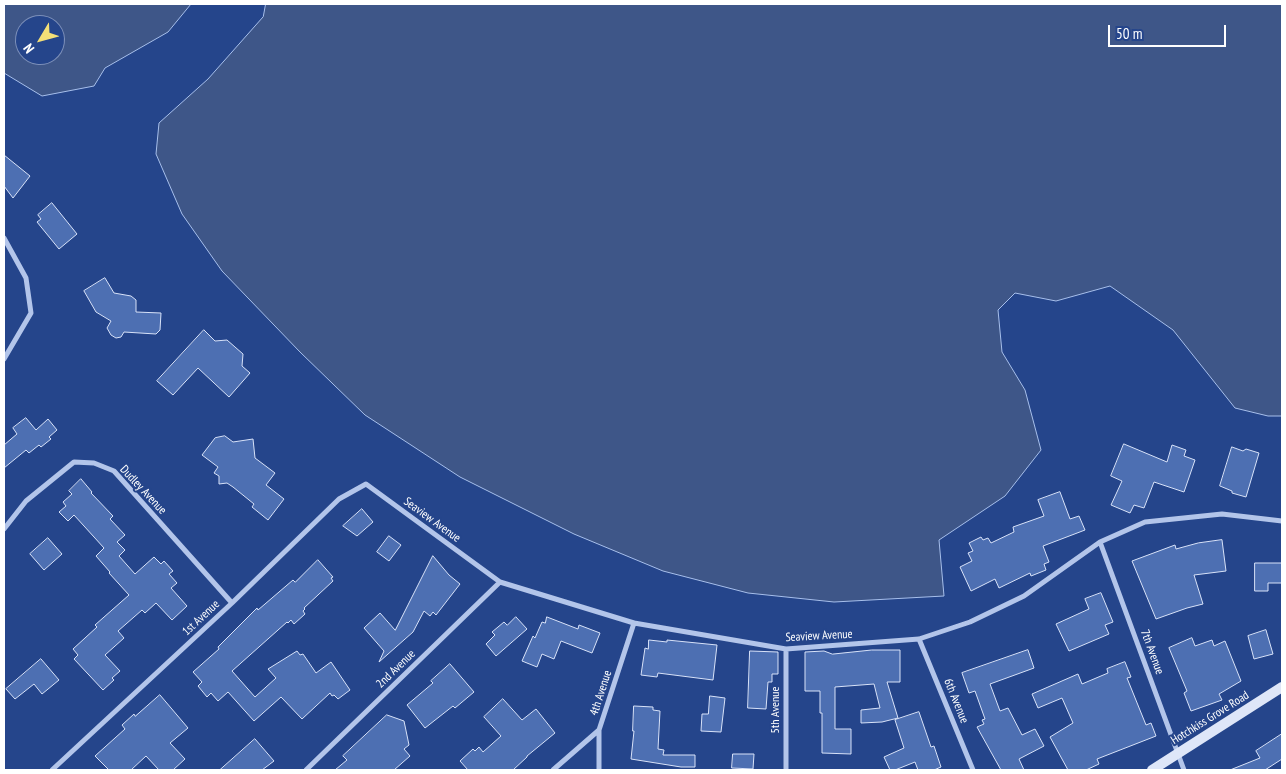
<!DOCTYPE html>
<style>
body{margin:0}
#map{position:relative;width:1286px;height:774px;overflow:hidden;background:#25458b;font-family:"PT Sans Narrow",sans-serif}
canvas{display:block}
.frame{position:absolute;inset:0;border:5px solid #fff;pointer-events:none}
.north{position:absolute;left:15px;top:15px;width:50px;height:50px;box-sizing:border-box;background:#25458b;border:1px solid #7c8fb9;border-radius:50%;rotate:233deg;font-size:14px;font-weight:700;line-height:20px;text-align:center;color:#fff}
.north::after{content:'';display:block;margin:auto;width:18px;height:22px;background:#f4df77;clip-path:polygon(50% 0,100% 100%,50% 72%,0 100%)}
.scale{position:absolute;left:1108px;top:25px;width:118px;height:22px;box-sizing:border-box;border:2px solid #fff;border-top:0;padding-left:6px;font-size:15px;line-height:18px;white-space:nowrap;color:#fff;-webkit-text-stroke:4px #25458b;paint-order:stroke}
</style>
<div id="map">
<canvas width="1286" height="774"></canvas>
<div class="frame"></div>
<div class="north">N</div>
<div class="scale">50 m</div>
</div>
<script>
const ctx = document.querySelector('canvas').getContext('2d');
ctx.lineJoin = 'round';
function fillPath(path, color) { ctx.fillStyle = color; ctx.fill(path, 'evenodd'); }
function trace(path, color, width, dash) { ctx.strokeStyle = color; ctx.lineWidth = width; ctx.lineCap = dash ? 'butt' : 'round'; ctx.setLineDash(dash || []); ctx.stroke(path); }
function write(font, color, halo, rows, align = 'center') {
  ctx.font = font + ' "PT Sans Narrow",sans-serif'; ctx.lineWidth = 4; ctx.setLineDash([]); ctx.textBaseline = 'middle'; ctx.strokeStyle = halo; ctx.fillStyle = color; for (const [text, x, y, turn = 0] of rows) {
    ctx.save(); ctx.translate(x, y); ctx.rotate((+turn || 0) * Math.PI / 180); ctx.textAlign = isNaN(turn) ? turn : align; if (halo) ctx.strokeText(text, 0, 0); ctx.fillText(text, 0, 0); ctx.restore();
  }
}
const water = new Path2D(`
 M4,4H191L168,32L105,68L94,86L42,96L4,73ZM25,25H55V55H25Z
 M266,4H1282V416H1268L1235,408L1173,330L1110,286L1056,301L1015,293L998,310L1002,352L1025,390L1041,450L1005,496L939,540L944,596L834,602L748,593L663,571L574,534L460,477L365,415L300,352L222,271L182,214L156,154L159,123L208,79L263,17Z`);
fillPath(water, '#3e5688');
trace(water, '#a7bfeb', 1);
const building = new Path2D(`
 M4,155L30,176L13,198L4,186Z
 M52,203L77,234L59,249L37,222L41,219L38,215Z
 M105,278L114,293L131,296L136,300V312L161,313L160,330L156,334L124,332L121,337L116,338L111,335L107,328L111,321L96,312L84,291Z
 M204,330L215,341L227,340L243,354L242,366L250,373L229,397L198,368L173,395L157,381Z
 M26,418L36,430L48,419L57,430L49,437L51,439L41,447L39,445L29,453L26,450L4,468V445L17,434L13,428Z
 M225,436L233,442L253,439L255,458L275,473L266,485L284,499L268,520L252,507L254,504L233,487L227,483L219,484V476L214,473L218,467L202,455L215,438Z
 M1124,444L1167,462L1172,445L1186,450L1184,456L1195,460L1184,492L1154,482L1144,508L1134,505L1130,513L1111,505L1122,481L1111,476Z
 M1232,447L1243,451L1246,449L1259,453L1246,497L1232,493V491L1220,486Z
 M81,479L92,492L91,493L113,516L110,519L125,535L117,542L125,550L119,556L135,574L154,557L161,564L164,561L173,571L169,574L177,583L171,588L187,606L172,620L156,603L145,613L142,610L118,631L124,638L105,655L120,671L112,678L114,680L103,690L74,659L78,655L73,649L97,627L95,625L129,595L109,573L110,572L96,556L104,548L74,515L68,521L59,512L66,506L63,502L72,494L69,491Z
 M1060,492L1070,519L1079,516L1085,530L1043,546L1049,562L1044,564L1046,570L1031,576L1030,573L999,588L995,579L971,591L960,567L972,561L968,553L973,551L969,543L981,537L983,540L988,538L991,543L1014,532L1013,527L1044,516L1038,500Z
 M362,509L373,522L357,536L343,526Z
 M389,536L401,545L389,561L377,552Z
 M48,538L62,554L44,570L30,554Z
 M1222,540L1226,571L1194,575L1203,604L1187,608L1156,619L1132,561L1175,545L1176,549L1198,543Z
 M433,556L449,575L460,584L436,615L433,612L430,616L424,611L413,632L379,662L384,651L364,628L380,613L395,630Z
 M318,560L333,577L331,578L333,581L304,608L305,609L303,611L305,614L294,624L291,620L288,623L287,622L232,671L255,697L276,678L268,669L297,651L300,655L303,654L316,673L331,662L350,690L338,699L334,695L332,696L330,693L302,719L281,697L254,721L228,692L218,701L211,693L207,697L198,686L202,682L193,672L219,649L218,647L257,608L258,610L293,580L295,582Z
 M1255,563H1282V583H1268V591H1255Z
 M1101,593L1113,622L1105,625L1109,634L1069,651L1056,624L1089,609L1085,599Z
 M516,617L527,629L496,656L486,644L495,635L492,632L504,622L507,625Z
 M547,617L578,629L579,625L600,633L592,653L561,641L554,659L542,654L537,667L522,661L533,636L535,638L542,622L545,623Z
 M1266,630L1273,654L1254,659L1248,636Z
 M1192,638L1195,646L1212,640L1214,646L1225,641L1241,681L1219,694L1222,700L1191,711L1184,693L1187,691L1169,648Z
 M649,640L667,642V640L717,645L713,680L658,673L657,677L641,675L645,648L648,649Z
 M872,650H900V682H887L898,718L882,722L861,723V710L880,708L874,684L835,687V729H851V754L822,753V713H820V691H805V652L824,651L832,654Z
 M1028,650L1034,668L990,684L1000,711L1008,708L1022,735L1035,729L1044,746L1019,759L1024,770H1001L977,727L984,724L982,720L985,719L975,691L969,693L962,673Z
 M750,651L778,652V674H772V682H768L766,709L748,708Z
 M41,659L59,680L42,694L34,684L15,699L6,689Z
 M1125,662L1131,677L1127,678L1146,725L1151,723L1156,736L1097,759L1099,764L1086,770H1068L1050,737L1073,723L1062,698L1038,708L1032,694L1078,674L1082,684L1108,673L1107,669Z
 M450,664L474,692L455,708L453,706L425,728L407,705L433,683L431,681Z
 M160,695L188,728L170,743L185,759L173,770H159L146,756L131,770H109L95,756L125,729L122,725L134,714L135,716Z
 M710,696L725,698L721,732L701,731L702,714H708Z
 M503,699L522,720L536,709L555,733L527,756V757L513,770H468L460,761L473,749L475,751L479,747L483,752L501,736L484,717Z
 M634,706L653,707V710L660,711L658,749L664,750L663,755H695V767H681L631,759L634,731H633Z
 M919,712L931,747L934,746L941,767L934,770H918L915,762L895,770H890L884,757L904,748L895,720Z
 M387,715L404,721L409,745L404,749L410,756L394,770H335L347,760L343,756Z
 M1282,734V759L1265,770H1230L1260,758L1256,751Z
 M255,739L274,761L262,770H220Z
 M733,754H754L753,769L732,768Z`);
fillPath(building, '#4d6fb2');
trace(building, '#d8e2f8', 1);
trace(new Path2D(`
 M4,238L26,278L31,313L4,359
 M4,529L26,501L74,462L94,463L114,471L232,603
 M1100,542L1184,770
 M919,639L973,770
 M786,649V770
 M52,770L232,603L339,499L366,484L500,582L634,623L786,649L919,639L970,622L1024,596L1100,542L1145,522L1222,514L1282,521
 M306,770L500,582
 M553,770L599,730
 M599,770V730L634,623`), '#b3c5ea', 5);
trace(new Path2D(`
 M1152,770L1282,687`), '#dee6f8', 10);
write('12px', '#fff', '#25458b', [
 ["Dudley Avenue",143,490,47],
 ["Seaview Avenue",432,520,36],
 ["1st Avenue",201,618,-43],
 ["Seaview Avenue",819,636,-3],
 ["7th Avenue",1152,652,70],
 ["2nd Avenue",396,669,-44],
 ["4th Avenue",601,693,-72],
 ["6th Avenue",956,701,68],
 ["5th Avenue",776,710,-90],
 ["Hotchkiss Grove Road",1210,718,-32]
]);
</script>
